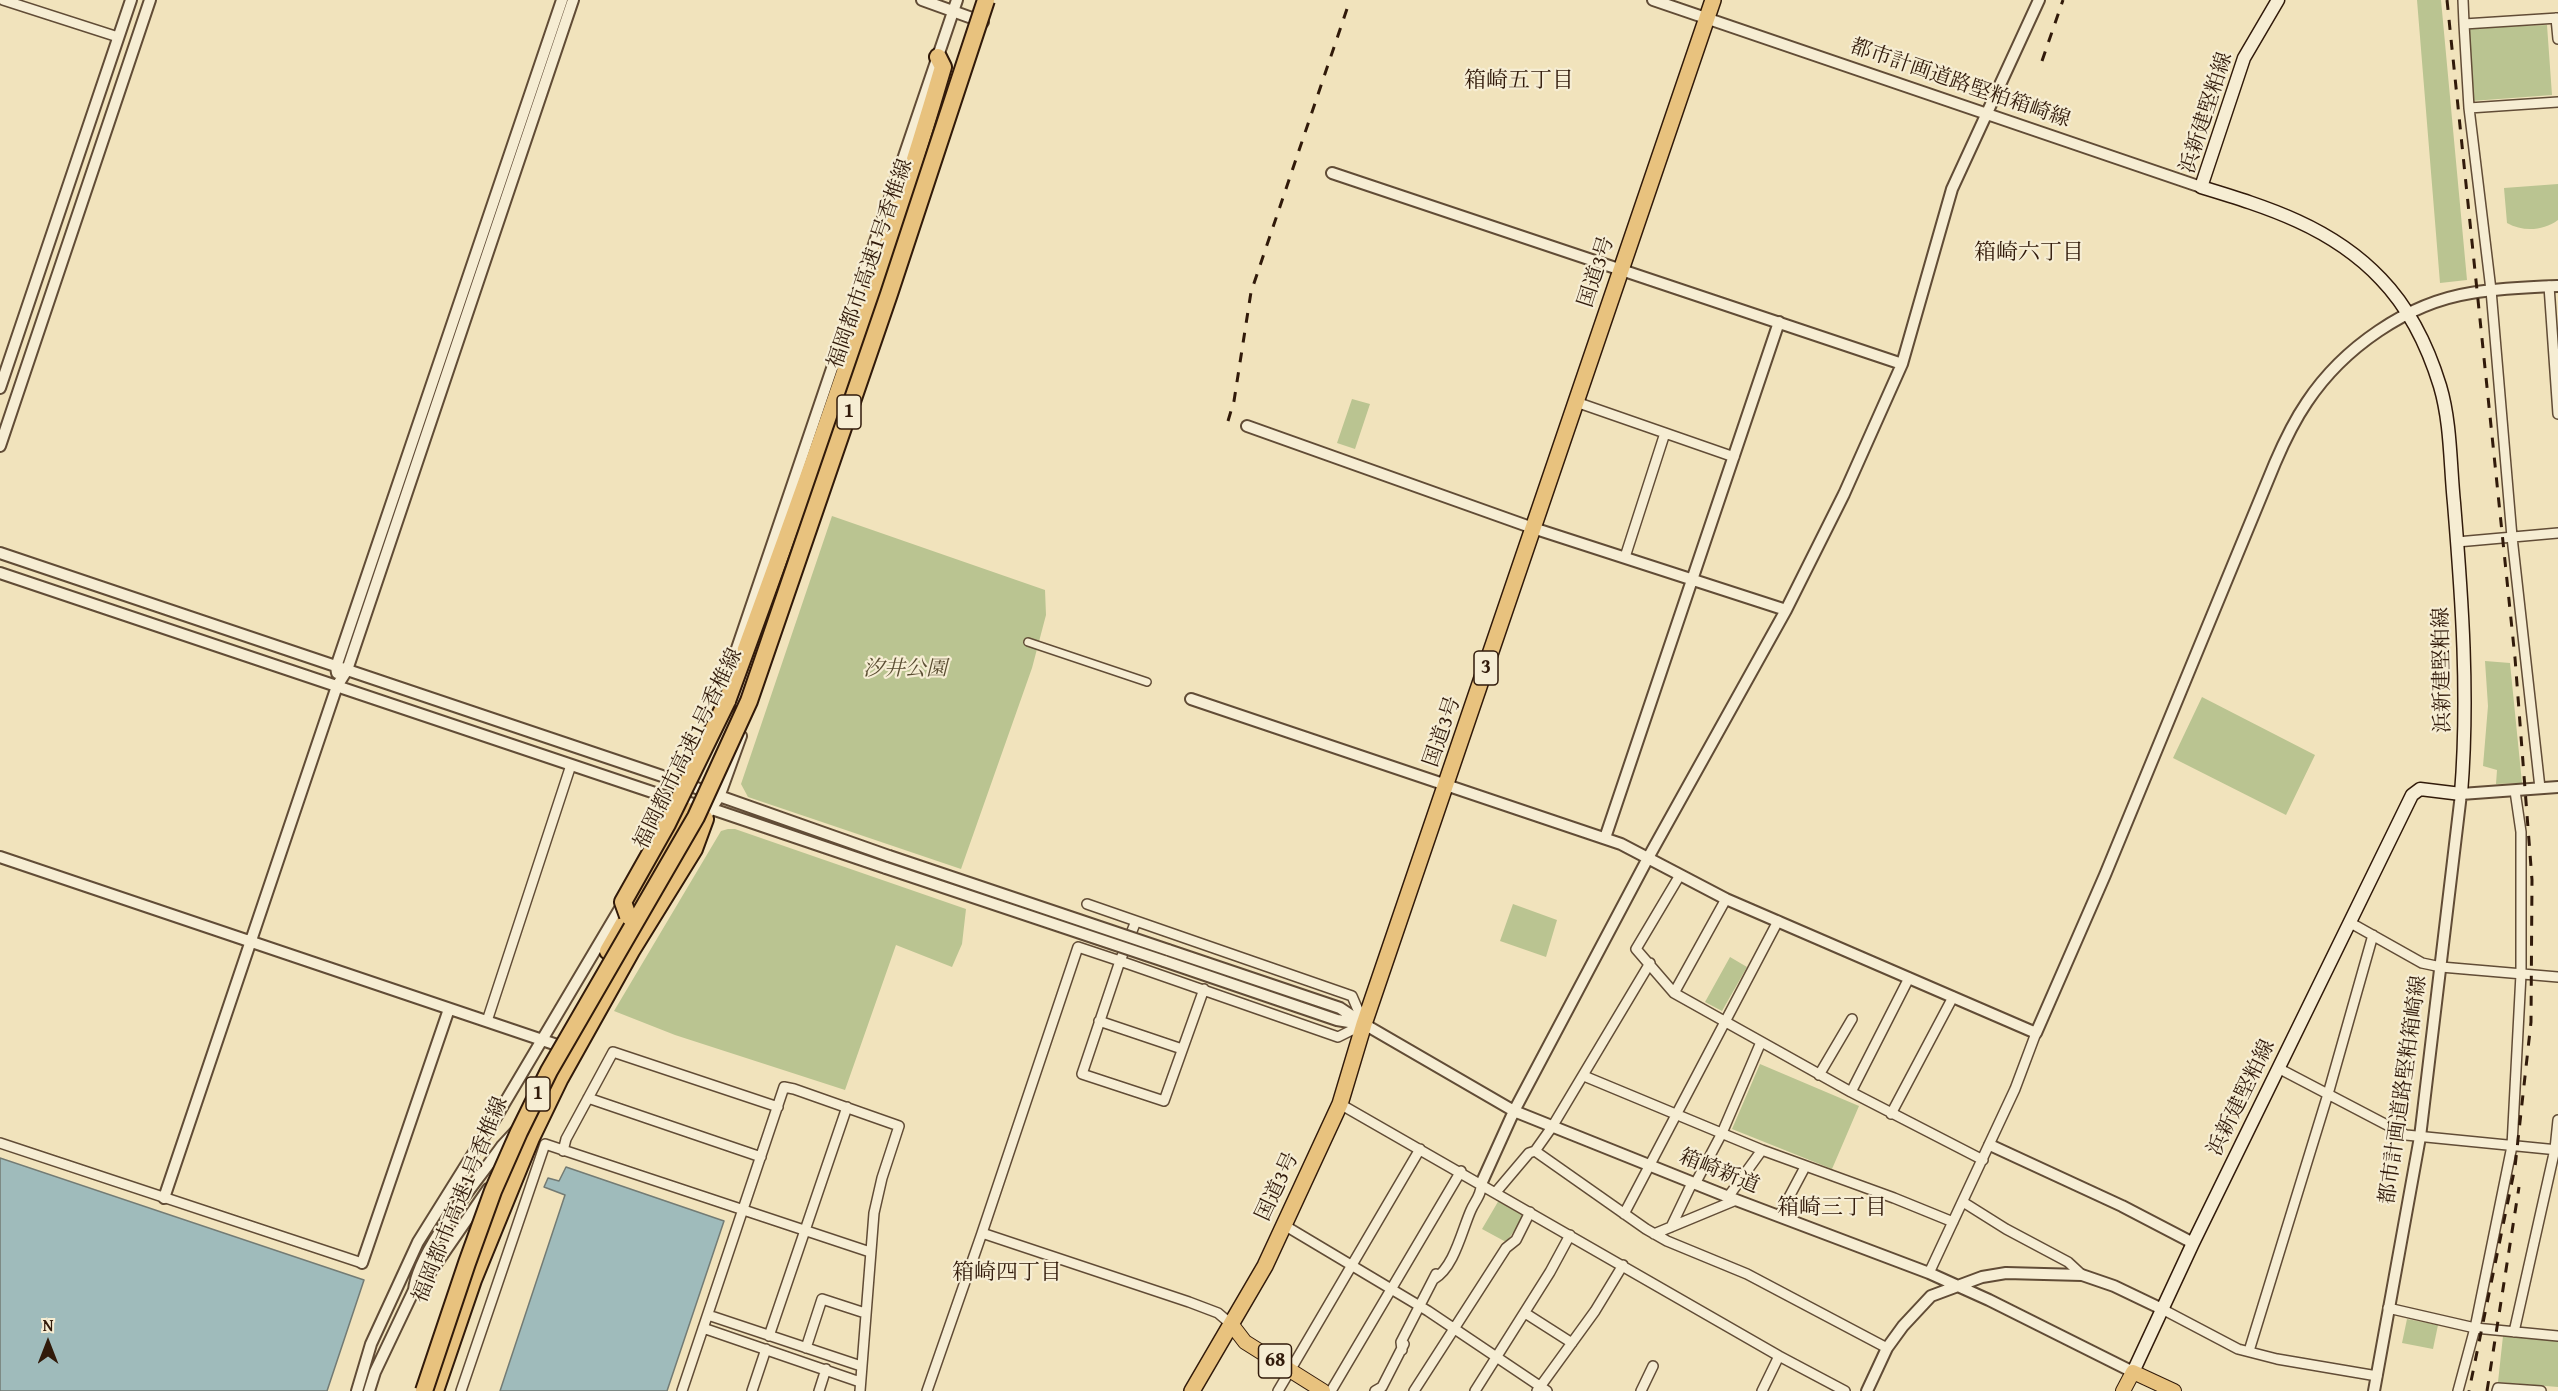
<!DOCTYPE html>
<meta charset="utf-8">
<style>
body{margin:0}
#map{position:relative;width:2558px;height:1391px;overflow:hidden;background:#f1e3bc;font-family:"Gentium Book Plus",serif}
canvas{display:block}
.north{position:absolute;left:18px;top:1313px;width:60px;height:60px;-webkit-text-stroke:4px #f6edd3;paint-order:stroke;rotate:0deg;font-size:16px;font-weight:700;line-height:24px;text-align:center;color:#311a0a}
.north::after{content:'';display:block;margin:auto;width:21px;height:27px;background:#311a0a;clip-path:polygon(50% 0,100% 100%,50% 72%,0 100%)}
</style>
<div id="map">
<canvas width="2558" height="1391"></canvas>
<div class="north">N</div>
</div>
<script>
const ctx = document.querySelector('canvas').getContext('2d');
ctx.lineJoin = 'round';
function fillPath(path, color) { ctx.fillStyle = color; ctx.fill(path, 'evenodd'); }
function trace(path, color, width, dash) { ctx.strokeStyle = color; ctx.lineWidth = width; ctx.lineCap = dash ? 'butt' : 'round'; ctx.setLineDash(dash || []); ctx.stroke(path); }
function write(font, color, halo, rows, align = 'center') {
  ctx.font = font + ' "Gentium Book Plus","Noto Serif JP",serif'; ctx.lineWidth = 4.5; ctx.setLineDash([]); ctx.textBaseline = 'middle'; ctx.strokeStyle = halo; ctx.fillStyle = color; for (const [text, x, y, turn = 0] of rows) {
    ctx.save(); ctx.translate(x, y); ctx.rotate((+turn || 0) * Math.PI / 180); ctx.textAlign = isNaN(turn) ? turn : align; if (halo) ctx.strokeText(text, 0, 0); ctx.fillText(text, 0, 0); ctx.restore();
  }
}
fillPath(new Path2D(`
 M2417,0H2441L2467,280L2440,283Z
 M2547,25L2552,95L2472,101L2468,28Z
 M2558,184V220C2543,231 2523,232 2507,223L2504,188Z
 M1352,399L1370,404L1355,449L1337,443Z
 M832,516L1045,590L1046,615L1032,668L961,869L748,797L741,784Z
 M2485,661L2510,663L2522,783L2496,784L2497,770L2483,766L2488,706Z
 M2202,697L2315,755L2286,815L2173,758Z
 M728,829H735L966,909L962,944L952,967L896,945L845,1090L675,1035L614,1011L721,831Z
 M1513,904L1557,920L1546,957L1500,941Z
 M1730,957L1747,967L1722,1011L1705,1002Z
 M1760,1064L1859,1106L1832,1169L1732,1129Z
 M1499,1200L1526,1215L1506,1242L1482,1229Z
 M2407,1319L2438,1325L2433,1349L2402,1343Z
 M2503,1336L2558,1340V1387L2498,1382Z`), '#bac491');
const water = new Path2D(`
 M0,1158L364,1280L327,1391H0Z
 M566,1167L724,1221L667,1391H500L565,1195L544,1187L548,1178L559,1181Z`);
fillPath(water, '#9fbbbb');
trace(water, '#737b74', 1.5);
const pedestrian = new Path2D(`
 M1028,642L1147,682`);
const minor = new Path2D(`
 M3,0L118,37
 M2463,0L2464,24L2558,18
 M2556,18L2558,39
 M2464,24L2469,108L2558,102
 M2469,108L2491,290L2512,537L2540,788
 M2549,286L2558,414
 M1576,402L1734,457
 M2457,542L2558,533
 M1625,557L1665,433
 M1680,875L1636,949L1674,993L1851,1092L1983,1160
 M1087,904L1136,921
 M1136,921L1352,996L1364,1024L1338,1037L1120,961Z
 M2349,922L2422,963L2441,967L2558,977
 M1674,993L1726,899
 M487,1021L571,765
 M1099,1021L1182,1049
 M2278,1068L2406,1135L2558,1150
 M1819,1075L1852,1019
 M1584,1076L1762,1150L1894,1198L1953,1222
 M1851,1092L1909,978
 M588,1098L761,1157
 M1340,1104L1779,1356L1845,1391
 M1891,1114L1953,997
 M0,1143L362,1263
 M563,1151L566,1139L613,1052L778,1107
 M1535,1151L1646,1229L1667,1241L1747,1274L1887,1348
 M1695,1184L1722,1133L1761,1042
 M1496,1192L1529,1153L1535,1151L1552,1127L1650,963
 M1728,1197L1762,1150
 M1963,1202L2006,1229L2068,1262L2082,1275
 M1624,1214L1778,921
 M1779,1216L1805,1167
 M1284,1225L1428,1311L1547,1391
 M1671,1227L1692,1183
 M982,1233L1078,947L1120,961L1082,1074L1164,1101L1204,989
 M1654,1234L1736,1200
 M1929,1273L2015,1089L2036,1033
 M1434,1279C1454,1268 1462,1230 1471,1210C1475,1201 1482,1194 1481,1184
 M2388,1308L2475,1328L2558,1336
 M2162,1309L2238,1349L2277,1359L2377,1376
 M1525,1313L1572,1343
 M708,1315L861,1366
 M703,1328L860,1382
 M2514,1332L2555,1149L2558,1120
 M769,1336L847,1107
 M806,1348L822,1299L865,1313
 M1402,1350L1401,1342L1436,1274
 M2249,1351L2328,1094L2373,935
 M461,1391L545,1144L870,1252
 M682,1391L784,1087L794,1089L899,1126L882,1178L874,1213L860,1391
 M752,1391L766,1349
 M819,1391L826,1369
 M927,1391L982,1233L1189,1302L1218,1313L1232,1325
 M1278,1391L1420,1149
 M1331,1391L1461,1171
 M1375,1391L1382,1387L1404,1344
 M1414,1391L1506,1248L1516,1240L1530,1212
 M1475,1391L1550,1272L1570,1235
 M1537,1391L1595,1311L1623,1265
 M1641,1391L1653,1366
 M1762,1391L1779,1356
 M2458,1391L2475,1328L2512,1146L2521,974V832L2515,791
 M2497,1391L2498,1388L2541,1391`);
const tertiary = new Path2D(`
 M922,0L983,22
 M1653,0L2201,187
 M1332,173L1902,364
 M0,388L131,0
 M1247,426L1533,528L1786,610
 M0,446L150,0
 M0,553L671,779L889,856
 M0,573L661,795L712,809L886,868
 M730,669L957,0
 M337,673L336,667L562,0
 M1191,699L1621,844L1726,899L2036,1033L2105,875L2275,463C2284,442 2294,421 2307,402C2343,348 2407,303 2471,293C2499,288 2529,287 2558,286
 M702,822L719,797L741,736
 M1605,838L1779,322
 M0,857L560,1046
 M1168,950L1340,1008L1364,1024L1514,1111L1736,1200L1929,1273L1989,1300L2133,1372
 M1164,961L1337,1020L1361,1024
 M1990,1145L2122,1206L2193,1243
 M1481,1184L1514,1111L1648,858L1786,610L1844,494L1902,364L1952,189L2039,0
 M164,1198L337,686L347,670L573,0
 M362,1263L449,1009
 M414,1290L423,1283L488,1189
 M357,1391L371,1344L418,1242L498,1114L625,900
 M369,1391L375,1372L414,1290C418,1250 478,1180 502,1146L515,1132
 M1867,1391L1887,1348L1903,1326L1931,1296L1982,1277L2006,1273L2082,1275L2114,1286L2162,1309
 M2374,1391L2420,1137L2461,794L2558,787`);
const secondary = new Path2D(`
 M2133,1372L2193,1243L2412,795L2420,789L2461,794C2469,696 2462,600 2454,503C2450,464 2451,423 2440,386C2428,347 2409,308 2381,279C2332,227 2267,207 2201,187L2244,58L2278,0`);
const primary = new Path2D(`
 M1232,1325L1245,1342L1323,1391
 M2123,1391L2133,1372L2174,1391`);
const trunk = new Path2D(`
 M1192,1391L1265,1266L1340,1104L1364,1024L1713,0`);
const motorway = new Path2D(`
 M727,701C804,491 880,282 943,67L938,57
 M608,951L688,811
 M435,1391L473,1280L531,1138L560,1078L631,951L694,849L705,819`);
trace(pedestrian, '#614c36', 10);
trace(minor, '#614c36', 12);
trace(tertiary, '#614c36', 14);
trace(secondary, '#311a0a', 15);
trace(primary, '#311a0a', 16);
trace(trunk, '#311a0a', 18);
trace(motorway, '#311a0a', 20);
trace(pedestrian, '#f6edd3', 7);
trace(minor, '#f6edd3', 9);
trace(tertiary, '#f6edd3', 10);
trace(secondary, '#f6edd3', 12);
trace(primary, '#e8c27e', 14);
trace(trunk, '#e8c27e', 15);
trace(motorway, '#e8c27e', 16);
trace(new Path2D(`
 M2447,0L2515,658L2532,880L2531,1022L2515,1167L2469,1391
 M2042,61L2063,0
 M1228,421L1234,401L1251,292L1350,0
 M2487,1391L2519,1187`), '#311a0a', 3, [10, 10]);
const tertiaryBridge = new Path2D(`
 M889,856L1168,950
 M886,868L1164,961`);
const motorwayBridge = new Path2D(`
 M628,916L623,902L667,824L727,701
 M424,1391L467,1263L493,1191L519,1132L549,1071L696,817L749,701L889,294L986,0`);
trace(tertiaryBridge, '#614c36', 14, []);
trace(motorwayBridge, '#311a0a', 20, []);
trace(tertiaryBridge, '#f6edd3', 10);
trace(motorwayBridge, '#e8c27e', 16);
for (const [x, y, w] of [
 [849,412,24],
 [1486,668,24],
 [538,1094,24],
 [1275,1361,33]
]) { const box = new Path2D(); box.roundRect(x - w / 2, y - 17, w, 34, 4.5); ctx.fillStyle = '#f6edd3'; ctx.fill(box); trace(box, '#311a0a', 1.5); }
write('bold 20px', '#311a0a', null, [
 ["1",849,412],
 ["3",1486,668],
 ["1",538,1094],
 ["68",1275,1361]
]);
write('21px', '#311a0a', '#f6edd3', [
 ["都市計画道路堅粕箱崎線",1960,84,19],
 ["浜新建堅粕線",2207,113,-72],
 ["福岡都市高速1号香椎線",871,264,-71],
 ["国道3号",1597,272,-72],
 ["浜新建堅粕線",2443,670,-91],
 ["国道3号",1443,732,-71],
 ["福岡都市高速1号香椎線",689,749,-64],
 ["都市計画道路堅粕箱崎線",2404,1090,-82],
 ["浜新建堅粕線",2242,1098,-64],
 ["箱崎新道",1719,1172,22],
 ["国道3号",1278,1187,-65],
 ["福岡都市高速1号香椎線",461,1200,-68]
]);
write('italic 21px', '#5a4d32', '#f6edd3', [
 ["汐井公園",905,670]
]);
write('22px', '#311a0a', '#f6edd3', [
 ["箱崎五丁目",1519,81],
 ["箱崎六丁目",2029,253],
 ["箱崎三丁目",1832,1208],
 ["箱崎四丁目",1007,1273]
]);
</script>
